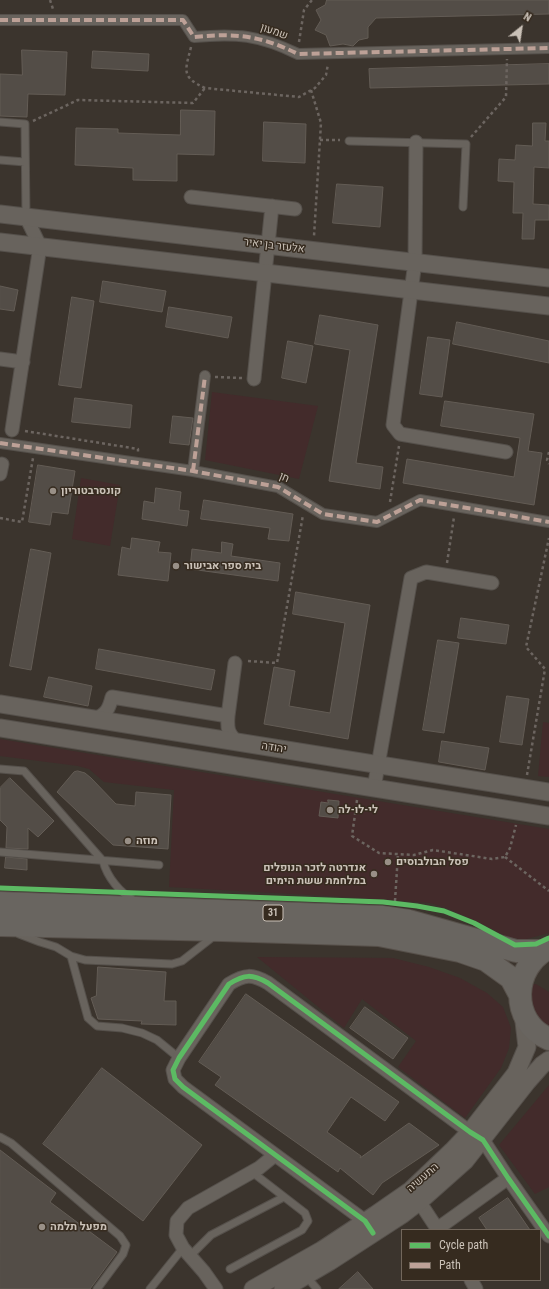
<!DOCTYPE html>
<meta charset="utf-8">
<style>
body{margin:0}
#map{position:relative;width:549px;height:1289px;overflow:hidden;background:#3b342d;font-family:"Roboto Condensed",sans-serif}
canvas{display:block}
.legend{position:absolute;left:401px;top:1229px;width:140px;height:52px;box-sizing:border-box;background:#362b1f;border:1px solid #72675c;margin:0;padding:5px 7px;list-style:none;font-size:12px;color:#cbc2b8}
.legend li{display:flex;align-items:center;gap:8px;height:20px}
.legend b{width:20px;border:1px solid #72675c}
.north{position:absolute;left:501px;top:8px;width:40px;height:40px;-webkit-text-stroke:3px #362b1f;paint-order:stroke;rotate:30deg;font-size:11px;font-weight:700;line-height:16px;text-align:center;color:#cbc2b8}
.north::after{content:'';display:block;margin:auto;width:14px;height:18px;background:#cbc2b8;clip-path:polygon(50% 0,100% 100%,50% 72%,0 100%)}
</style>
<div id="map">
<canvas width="549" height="1289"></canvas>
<ul class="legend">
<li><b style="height:5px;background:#5cba63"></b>Cycle path</li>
<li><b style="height:5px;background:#bda197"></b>Path</li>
</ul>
<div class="north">N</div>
</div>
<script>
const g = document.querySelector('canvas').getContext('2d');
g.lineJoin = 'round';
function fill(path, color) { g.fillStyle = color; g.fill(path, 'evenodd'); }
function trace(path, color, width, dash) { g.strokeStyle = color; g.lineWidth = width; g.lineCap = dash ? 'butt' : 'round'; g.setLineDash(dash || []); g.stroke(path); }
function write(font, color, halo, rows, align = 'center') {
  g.font = font + ' "Roboto Condensed",Heebo,sans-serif'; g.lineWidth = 3; g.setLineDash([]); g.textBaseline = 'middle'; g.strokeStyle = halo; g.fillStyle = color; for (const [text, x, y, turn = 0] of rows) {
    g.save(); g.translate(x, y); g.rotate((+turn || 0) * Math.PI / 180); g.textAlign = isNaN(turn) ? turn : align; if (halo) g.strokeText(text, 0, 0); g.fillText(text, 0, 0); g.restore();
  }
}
fill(new Path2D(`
 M212,392L318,406L299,479L205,460Z
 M81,478L120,485L110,546L72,539Z
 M543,722L549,723V777L538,776Z
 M0,739L549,829V933L523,940L508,937L476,921L449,909L430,903L380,899L169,887L174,790L104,782L89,769L78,766L0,756Z
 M257,957L393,958L429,967L460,978L487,993L503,1007L511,1028L509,1048L501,1068L465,1118L398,1067L416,1041L362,999L344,1028Z
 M536,984L549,992V1029L532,1011L528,985Z
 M549,1085V1187L535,1194L499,1145Z`), '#432b2b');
const building = new Path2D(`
 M327,0H549V14L376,18L368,27V38L359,40L353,46L343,44L330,46L326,35L315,30L321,20L316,10L325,5Z
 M22,50L67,52L65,95L28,94L27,117L0,116V74L22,75Z
 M93,51L149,54L148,71L92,68Z
 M549,64V84L370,88L369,69Z
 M181,110L215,111L214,155L177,154V181L133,180V168L75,165L76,128L118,129V133L180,135Z
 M264,122L306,124L305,163L263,161Z
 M533,123H546L545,141H549V168L534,167L533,204L549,205V220H535L534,239H522L523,213H513L514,182L498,181L499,159L515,160L516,145L532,146Z
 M337,184L383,187L380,227L333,223Z
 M103,281L166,291L162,312L100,302Z
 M0,286L18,290L14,311L0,309Z
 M72,297L94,301L81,388L59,385Z
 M169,307L232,317L228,338L166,327Z
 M320,315L378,325L356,463L383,467L380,489L329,481L350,350L315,344Z
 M457,322L549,341V363L453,344Z
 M428,337L450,340L442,397L420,394Z
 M288,341L313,346L306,383L282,378Z
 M75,398L132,405L130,428L72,422Z
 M445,401L534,414L528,451L542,453L534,505L403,483L407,459L514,477L520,438L441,426Z
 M173,416L193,418L189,445L170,443Z
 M38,465L75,471L68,514L52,512L50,525L29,522Z
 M156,488L181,492L179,510L189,511L187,526L142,519L144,501L154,503Z
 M204,500L293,514L289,541L268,539L270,528L201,519Z
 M132,538L160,542L158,552L171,553L168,581L118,575L122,547L130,549Z
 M222,542L233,544L231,556L280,563L278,581L190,569L192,549L221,553Z
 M31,549L51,553L31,670L10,666Z
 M296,592L370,605L348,739L264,724L274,667L295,671L289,706L330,713L345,623L293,614Z
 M461,618L509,625L506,644L458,638Z
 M438,640L459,643L444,733L423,730Z
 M99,649L215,670L211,690L96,669Z
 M49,677L92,686L88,706L44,697Z
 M507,696L529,699L522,745L500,742Z
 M442,741L489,748L485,770L439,762Z
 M78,771L85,773L91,778L116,804L135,806L136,792L171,795L168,849L113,845L57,792L74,772Z
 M10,778L54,821L38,837L28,828V849L6,848L7,827L0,820V788Z
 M328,800L339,801L338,818L319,816L321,802L328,803Z
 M6,857L27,859V870L5,868Z
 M98,967L166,972L164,1001H176V1025L141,1024L142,1021L98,1019L91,998L96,996Z
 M246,994L399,1102L385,1121L351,1097L327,1132L361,1156L360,1158L409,1123L439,1145L382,1183L373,1195L340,1168L338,1172L215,1085L221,1077L199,1062Z
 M365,1007L408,1038L393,1059L350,1028Z
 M102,1068L202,1145L143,1221L43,1144Z
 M0,1150L56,1193L50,1202L117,1252L90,1289H0Z
 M508,1198L530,1230H487L479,1218Z
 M358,1272L373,1289H339Z`);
fill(building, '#534d47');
trace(building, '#635c55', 1);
const service = new Path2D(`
 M0,122L25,124L26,217
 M349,141L466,144L463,207
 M0,160L25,162
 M0,769L24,771L103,861C107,877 120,893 135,901
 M0,852L159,865
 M19,934L40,942L56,947L71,956L85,960L172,964L182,961L214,936
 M71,956L88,1018L97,1026L122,1028L142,1033L157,1040L179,1058
 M0,1137L11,1143L120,1236L126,1245L123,1254L97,1289
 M190,1256L211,1235L284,1197
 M230,1269L302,1230L308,1221L305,1213L252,1172
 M306,1276L317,1289
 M150,1289L183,1248`);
const pedestrian = new Path2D(`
 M0,20H183L194,37C236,33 259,35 298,54L549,48
 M0,443L193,471L278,487L323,514L377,522L420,500L549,522
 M193,471L205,376`);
const minor = new Path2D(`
 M416,142L415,262L393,425L400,434L506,452
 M191,197L295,209
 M0,359L23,362
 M254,379L272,206
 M12,430L40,246L26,217
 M0,474L2,464
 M228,716L235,663
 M94,719C106,715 109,709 112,697L228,716C227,729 228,733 237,742
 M374,788L411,578L426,572L492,583
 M415,1195L438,1230
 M370,1228L365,1221L183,1087L175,1079L173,1070L179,1058L229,984C245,974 252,974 268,983L470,1132L483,1140L508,1178L549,1236
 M437,1229L508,1178
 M471,1280L476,1289
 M216,1289L204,1272L183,1248L176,1235L177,1221L188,1208L259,1168L275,1155`);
const tertiary = new Path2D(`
 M0,214L549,278
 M0,242L549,306
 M0,704L549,792
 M0,728L549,816
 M253,1289L322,1250L375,1215L411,1190L452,1151L470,1132L516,1073L527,1047L523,1013
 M283,1289L329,1262L403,1214L420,1201L465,1161L527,1082L542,1065L549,1060`);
const trunk = new Path2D(`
 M0,903L382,917L409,921L516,951H541
 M0,925L222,930L379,935L460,951L486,960L511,978L519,993
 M549,948C512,966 509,1022 549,1039`);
trace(service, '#55504b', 9);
trace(pedestrian, '#55504b', 12);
trace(minor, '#55504b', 15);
trace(tertiary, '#55504b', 19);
trace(trunk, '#57504a', 24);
trace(new Path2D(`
 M50,0L53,9
 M299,42L304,10L312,0
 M191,47C185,71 181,77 205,88L299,97L315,88L326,75L328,64
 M311,90L321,123L314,236
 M33,121L78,100L193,103L205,88
 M471,137L506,97L507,59
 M320,140H340
 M215,377L242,378
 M25,431L138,449V453
 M549,452L547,460L549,464
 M390,502L399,446
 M0,518L22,522L33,458
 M447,563L454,517
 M248,661L277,663L303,515
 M527,775L545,669L526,647L549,538
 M357,800L352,836L379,853L414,855L433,850L492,859L505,857L510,848L516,825
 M505,857L549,891
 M395,901L398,854`), '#6c6560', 2.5, [3, 3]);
trace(service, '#68635d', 7);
trace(pedestrian, '#68635d', 10);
trace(minor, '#68635d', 13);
trace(tertiary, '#68635d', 17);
trace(trunk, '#696560', 22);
trace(new Path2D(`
 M0,20H183L194,37C236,33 259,35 298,54L549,48
 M0,443L193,471L278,487L323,514L377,522L420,500L549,522
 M193,471L205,376`), '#bda197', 4, [8, 4]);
trace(new Path2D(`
 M0,888L383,902L417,906L444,911L474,923L515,945L536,944L549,938
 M373,1233L365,1221L183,1087L175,1079L173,1070L179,1058L229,984C245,974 252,974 268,983L470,1132L483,1140L508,1178L549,1236`), '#5cba63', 5);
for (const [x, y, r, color] of [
 [53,491,4,"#999087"],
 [176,566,4,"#999087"],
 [330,810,4,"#999087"],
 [128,841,4,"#999087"],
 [388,862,4,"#999087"],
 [374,874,4,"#999087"],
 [42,1227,4,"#999087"]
]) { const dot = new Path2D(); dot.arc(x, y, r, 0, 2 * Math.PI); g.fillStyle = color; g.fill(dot); trace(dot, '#362b1f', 1.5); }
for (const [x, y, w] of [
 [273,913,20]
]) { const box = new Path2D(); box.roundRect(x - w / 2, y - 8, w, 16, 3); g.fillStyle = '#362b1f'; g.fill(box); trace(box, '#cbc2b8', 1); }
write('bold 10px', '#cbc2b8', null, [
 ["31",273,913]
]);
write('11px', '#cbc2b8', '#362b1f', [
 ["שמעון",274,32,19],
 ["אלעזר בן יאיר",274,246,7],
 ["חן",284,478,23],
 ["יהודה",274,748,9],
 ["התעשיה",423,1178,-41]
]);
write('bold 11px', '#cbc2b8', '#362b1f', [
 ["קונסרבטוריון",61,491],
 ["בית ספר אבישור",184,566],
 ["לי-לו-לה",338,810],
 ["מוזה",136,841],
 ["פסל הבולבוסים",396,862],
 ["אנדרטה לזכר הנופלים",366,868,"right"],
 ["במלחמת ששת הימים",366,881,"right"],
 ["מפעל תלמה",50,1227]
], 'left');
</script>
